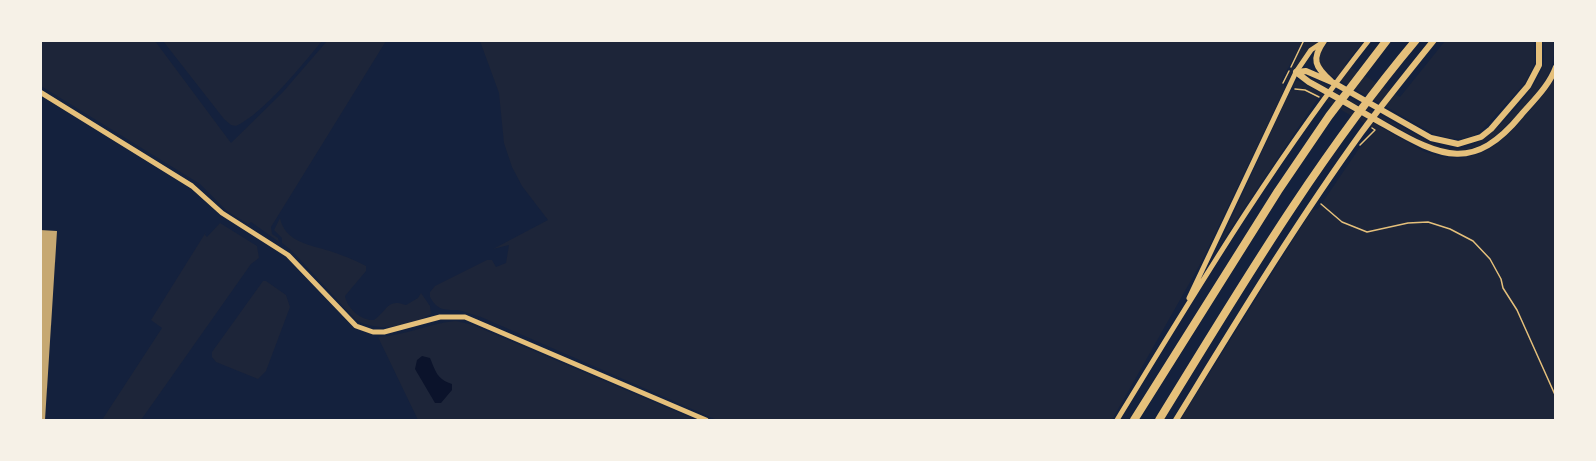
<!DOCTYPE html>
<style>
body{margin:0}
#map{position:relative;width:1596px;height:461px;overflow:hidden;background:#14213d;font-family:"Archivo Narrow",sans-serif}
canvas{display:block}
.frame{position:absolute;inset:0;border:42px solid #f6f1e7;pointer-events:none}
</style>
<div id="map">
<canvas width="1596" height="461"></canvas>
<div class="frame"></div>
</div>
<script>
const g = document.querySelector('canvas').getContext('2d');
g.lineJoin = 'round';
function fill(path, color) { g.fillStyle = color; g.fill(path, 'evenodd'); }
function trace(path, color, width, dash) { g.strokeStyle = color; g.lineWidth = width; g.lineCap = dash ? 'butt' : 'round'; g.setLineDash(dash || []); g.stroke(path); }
fill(new Path2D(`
 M40,41H155L231,143L283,92L327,41H386L271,227L272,234L278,238L279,242L251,222L248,224L227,211L200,184L41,86Z
 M163,41H322C302,65 264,113 236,126L231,125L224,119Z
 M480,41H1303L1282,79L1285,88L1202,261L1112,420H717L481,317C473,315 465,311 457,310C444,310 437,310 430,297V292L435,286L487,260H492L496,267L506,263L509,245L493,249L548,220L522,186L512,167L504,143L499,93Z
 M1305,41H1319L1297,65L1286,84L1284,80Z
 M1330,41H1364L1345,64L1400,97L1445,41H1534L1535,63L1525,83L1482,130L1473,136L1460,139L1448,138L1434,134L1325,72L1318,60L1320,52Z
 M1543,41H1553C1554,50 1554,59 1551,68C1545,88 1501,137 1481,145C1463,153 1446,151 1427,144L1311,79L1317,80L1429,142C1442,148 1455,151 1470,146C1491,140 1535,90 1542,68C1545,59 1544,50 1543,41Z
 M1555,77V420H1180L1303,224L1312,210L1318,209L1358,150L1376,130L1305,89L1292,87L1296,81H1299L1423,151C1468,168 1495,152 1524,117C1536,104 1547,92 1555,77Z
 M1293,90H1302L1318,98L1217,249L1290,91Z
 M280,218C285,242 310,245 330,251C342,255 355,260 366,266V271L345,296C347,308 361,321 374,320C388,310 387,298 406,305L418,298L421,293L430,306L431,314C411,326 378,333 356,320L292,251L282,243V238L274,230Z
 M220,223L257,246L259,258L251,264L141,420H102L162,328L151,320L206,232L205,235L207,237Z
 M263,281H266L286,295L290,307L266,371L258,379L216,362L212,357V352Z
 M456,321L473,325L696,420H418L378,337C405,336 429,323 456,321Z`), '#1d2539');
fill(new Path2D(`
 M422,356L430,358C436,372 437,379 452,384V390L441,403H435L415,369L417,360Z`), '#0b132b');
fill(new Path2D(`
 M40,230L57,231L45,420H40Z`), '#c6a872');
trace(new Path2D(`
 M1291,67L1304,40
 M1283,83L1289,71
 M1295,89L1305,90L1319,97
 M1360,145L1375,130L1372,128
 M1321,204L1342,222L1367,232L1408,223L1428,222L1450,229L1473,241L1490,259L1501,279L1503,288L1517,310L1556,397`), '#e5c07b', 1.5);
trace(new Path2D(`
 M40,92L192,186L222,213L288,255L356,326L373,332H384L440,317H465L706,420
 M1189,298L1296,72L1311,50L1323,42
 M1117,420C1196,291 1274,160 1369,40`), '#e5c07b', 5);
trace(new Path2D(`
 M1324,41C1311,59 1315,67 1331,81
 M1296,72L1306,71L1334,83L1431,138L1458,144L1481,137L1491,129L1528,86L1539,65V40
 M1296,72L1309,82C1335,96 1360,111 1385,125C1442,158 1474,172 1521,115C1534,100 1549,86 1556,67
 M1176,420C1235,324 1294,226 1361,133C1384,102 1409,71 1434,40`), '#e5c07b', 6);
trace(new Path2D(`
 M1134,420L1278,191L1329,116L1387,40
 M1159,420C1239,290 1317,158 1416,40`), '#e5c07b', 8);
</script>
